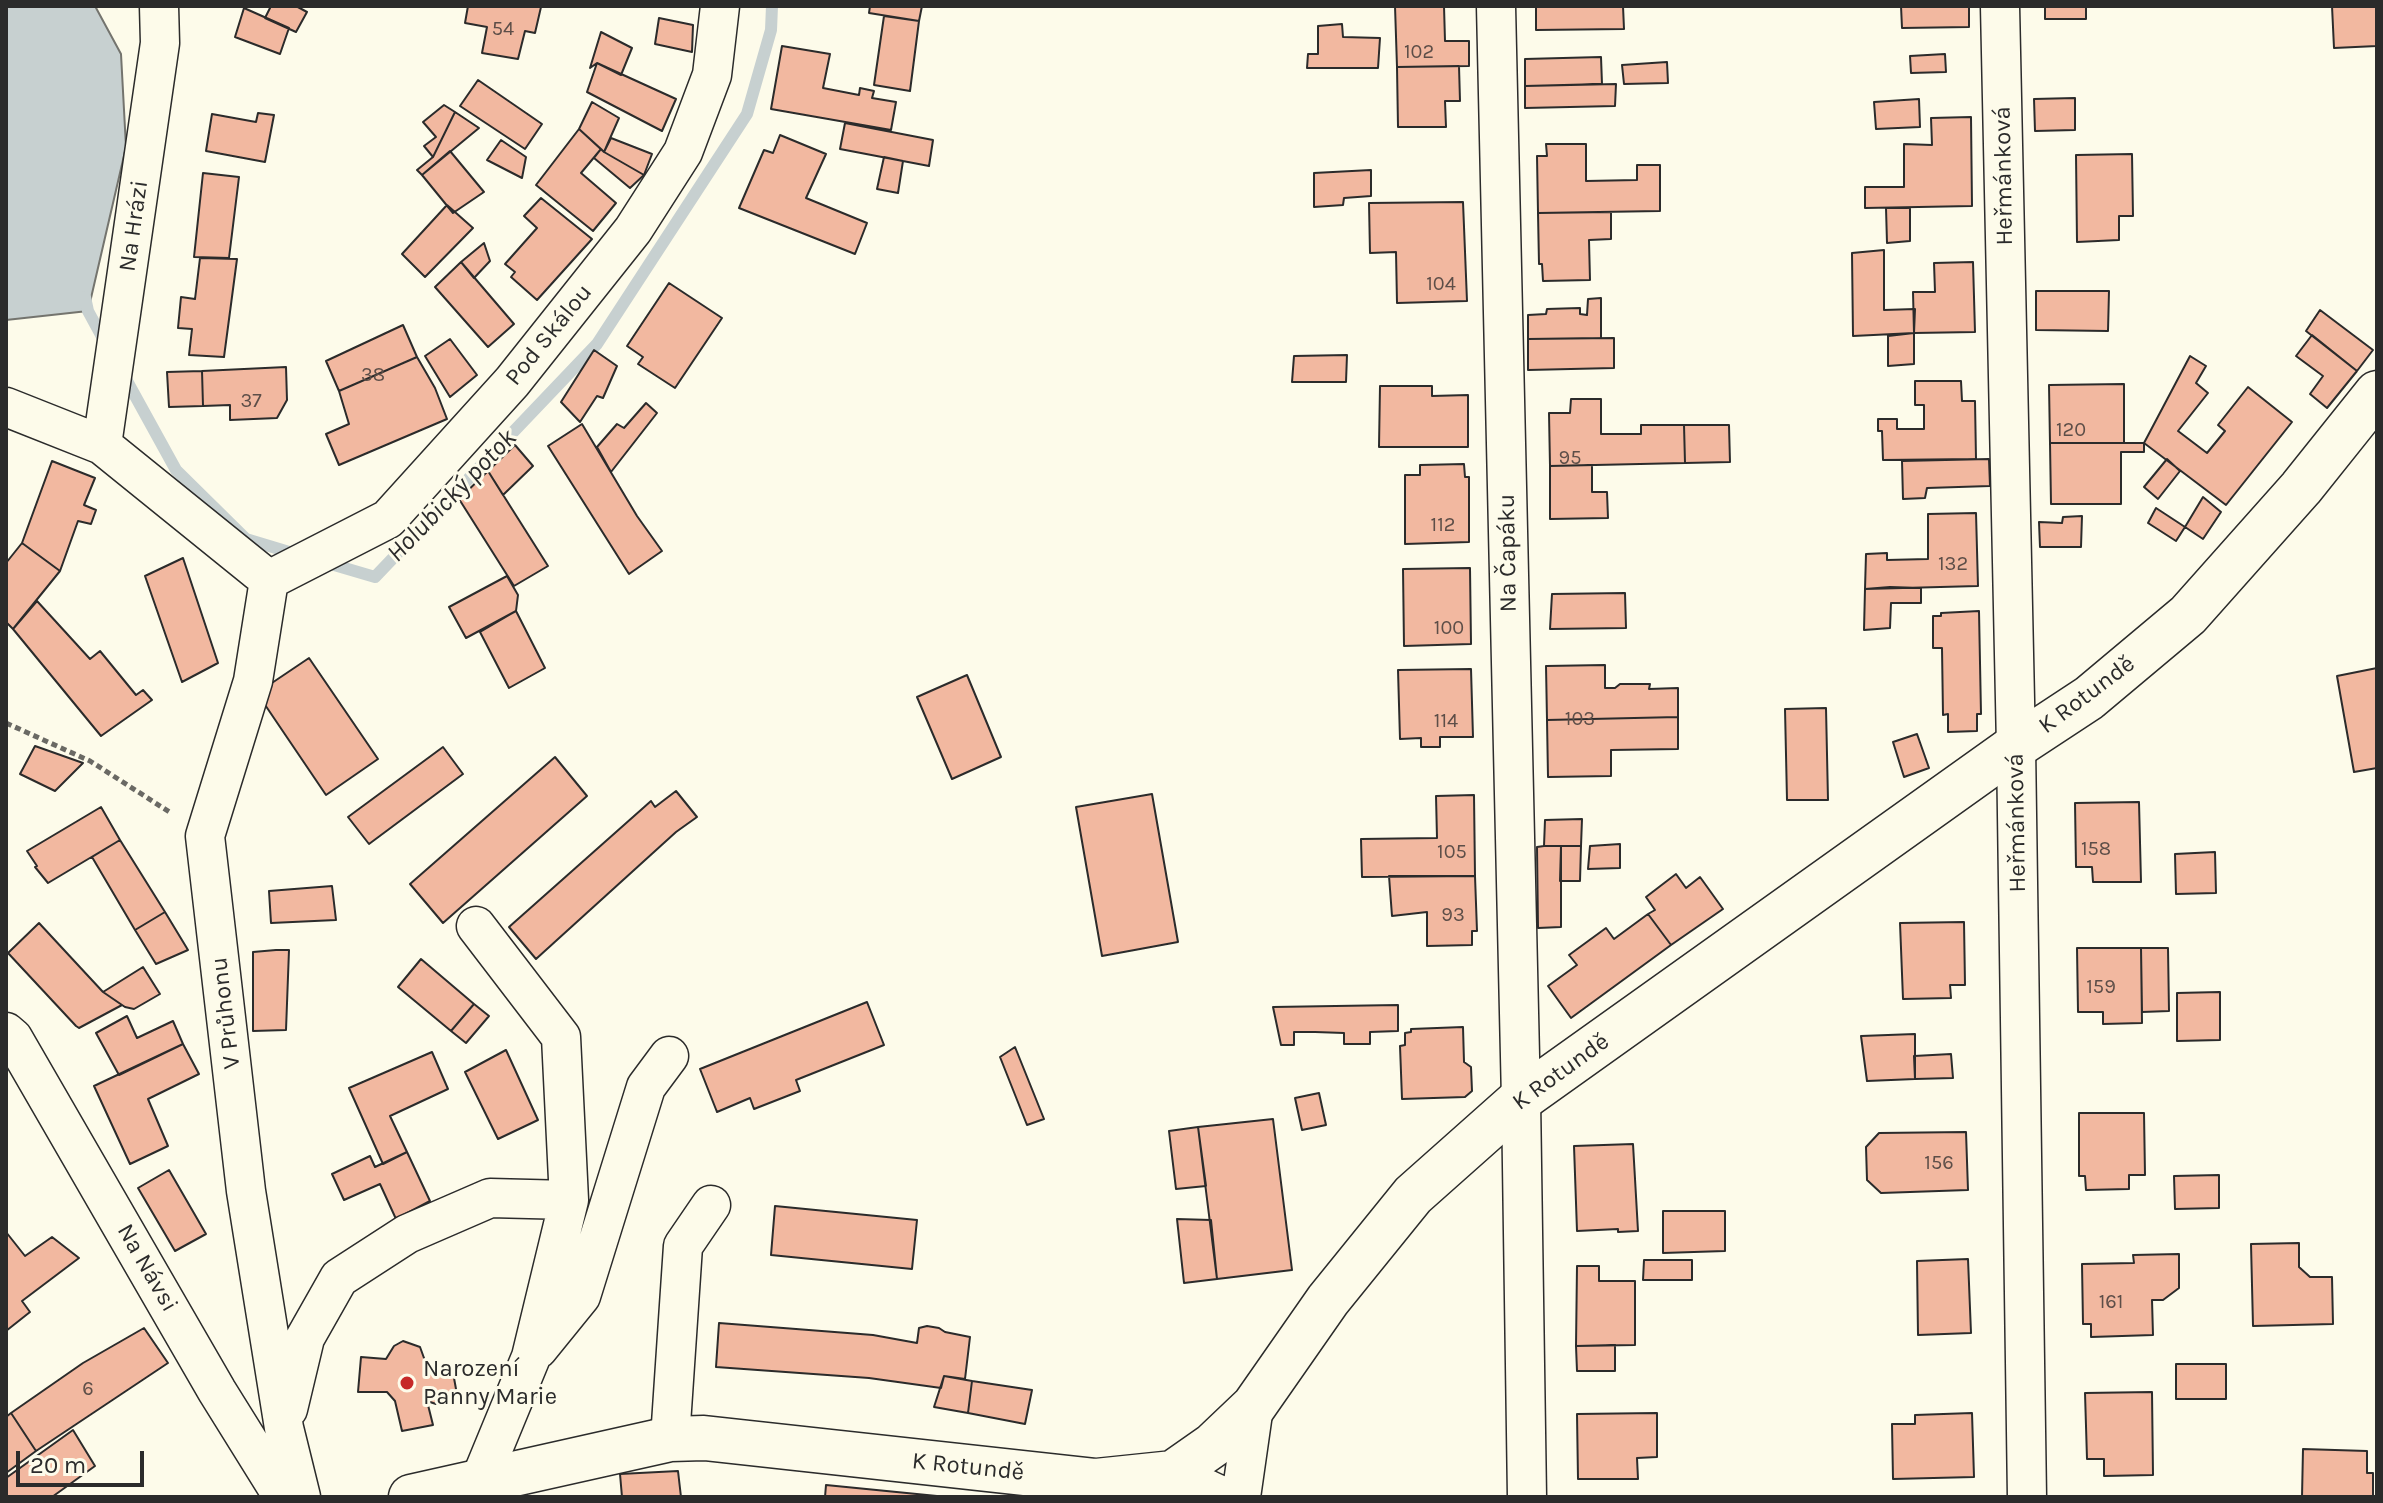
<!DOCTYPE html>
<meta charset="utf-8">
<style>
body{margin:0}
#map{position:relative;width:2383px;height:1503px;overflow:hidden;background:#fdfbea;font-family:Karla,sans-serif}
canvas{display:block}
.frame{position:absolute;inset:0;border:8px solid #2b2b2b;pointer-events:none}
.scale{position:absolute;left:16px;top:1451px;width:128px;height:36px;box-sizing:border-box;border:4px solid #2b2b2b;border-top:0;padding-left:10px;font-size:24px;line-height:28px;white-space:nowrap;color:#2b2b2b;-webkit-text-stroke:6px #fdfbea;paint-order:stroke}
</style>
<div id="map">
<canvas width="2383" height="1503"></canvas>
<div class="frame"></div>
<div class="scale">20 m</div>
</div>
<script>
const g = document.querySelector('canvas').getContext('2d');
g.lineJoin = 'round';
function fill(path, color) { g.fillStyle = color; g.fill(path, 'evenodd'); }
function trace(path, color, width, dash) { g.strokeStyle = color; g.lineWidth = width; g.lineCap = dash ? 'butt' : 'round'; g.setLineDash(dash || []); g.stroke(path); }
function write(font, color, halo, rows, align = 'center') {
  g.font = font + ' Karla,sans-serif'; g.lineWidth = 6; g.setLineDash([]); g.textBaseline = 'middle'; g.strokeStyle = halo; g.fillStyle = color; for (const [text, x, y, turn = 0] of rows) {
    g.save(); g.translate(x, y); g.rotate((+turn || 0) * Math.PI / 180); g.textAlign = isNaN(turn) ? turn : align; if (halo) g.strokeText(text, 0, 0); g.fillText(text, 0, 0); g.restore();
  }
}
const water = new Path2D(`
 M6,6H95L121,54L126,147L88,311L6,320Z`);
fill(water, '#c7d0d0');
trace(water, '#74746e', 2);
trace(new Path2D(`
 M85,297L88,311L107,346
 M122,372L176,470L246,539L299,555
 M324,562L375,577L597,344L747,114L771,30L772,6`), '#c7d0d0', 12);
const building = new Path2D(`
 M271,6H296L307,12L296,32L265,18Z
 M468,6H536L541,7L535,33L525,31L518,59L482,53L487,27L465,23Z
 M870,6H922L919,21L869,13Z
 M1395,6H1444L1445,41H1469V66L1397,67Z
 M1536,6H1623L1624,29L1536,30Z
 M1901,6H1969V27L1902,28Z
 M2045,6H2108L2086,7V19H2045Z
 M2332,6H2377V46L2334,48Z
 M244,8L289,28L280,54L235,37Z
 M884,16L919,21L910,91L874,85Z
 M659,18L693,25L692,52L655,44Z
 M1342,24L1343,37L1380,38L1378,68H1307L1308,54H1318V26Z
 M601,32L632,48L621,75L597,63L590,68Z
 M782,46L830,54L823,88L859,95L860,88L874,91L872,98L896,102L891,130L771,109Z
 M1945,54L1946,72L1911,73L1910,56Z
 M1601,57L1602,84L1525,86V59Z
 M1667,62L1668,83L1624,84L1622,65Z
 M597,63L676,99L662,131L587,92Z
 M1459,66L1460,101H1445L1446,127H1398L1397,67Z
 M478,80L542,124L525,149L460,106Z
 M1616,84L1615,106L1525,108V86Z
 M2075,98V130L2035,131L2034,99Z
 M1919,99L1920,127L1876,129L1874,102Z
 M592,102L619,118L604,152L579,129Z
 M444,105L455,112L433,157L424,146L436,137L423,122Z
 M455,112L479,128L422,175L417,170L433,157Z
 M258,113L274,115L265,162L206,151L212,114L256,122Z
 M1971,117L1972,206L1865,208V187H1904V144L1932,145L1931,118Z
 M845,123L933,140L929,166L840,149Z
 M579,129L601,149L581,173L616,203L593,231L536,185Z
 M780,135L826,154L806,198L867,223L855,254L739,208L764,150L773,153Z
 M611,138L652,154L644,175L604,152Z
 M501,140L526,157L522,178L487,160Z
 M1546,144H1586V181L1637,180V165H1660V211L1538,213L1537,156H1547Z
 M601,149L604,152L644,175L630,188L594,158Z
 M450,151L484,192L453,213L422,175Z
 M2132,154L2133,216H2119V240L2077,242L2076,155Z
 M884,157L903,161L898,193L877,189Z
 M1371,170V196L1344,198L1343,205L1314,207V173Z
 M203,173L239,177L229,258L194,257Z
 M541,198L592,239L537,300L511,277L515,272L505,264L537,228L524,216Z
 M1463,202L1467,301L1397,303L1396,252L1370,253L1369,203Z
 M447,205L473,228L425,277L402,254Z
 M1886,208H1910V241L1887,243Z
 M1611,212V239L1589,240L1590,280L1543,281L1542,264H1539L1538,213Z
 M484,243L490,261L474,278L461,262Z
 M1884,250V310L1915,309L1914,333L1853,336L1852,253Z
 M200,258L237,259L224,357L189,355L192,329L178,328L181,297L195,299Z
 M461,262L514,324L488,347L435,287Z
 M1973,262L1975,332L1914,333L1913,292H1935L1934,263Z
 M669,283L722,318L675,388L638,364L643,357L627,346Z
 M2036,291H2109L2108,331L2036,330Z
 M1601,298V338L1528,339V315L1546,314L1547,309L1580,308V314L1587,315L1588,299Z
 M2320,310L2373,350L2357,371L2306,331Z
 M403,325L417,357L339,391L326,361Z
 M1914,333V364L1888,366V336Z
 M2312,335L2357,371L2327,408L2310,394L2323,376L2296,356Z
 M1614,338V368L1528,370V339Z
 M450,339L477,375L450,397L425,356Z
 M594,350L617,366L603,398L597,396L580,422L561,402Z
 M1347,355L1346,382H1292L1294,356Z
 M2190,356L2206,366L2196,383L2208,393L2178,431L2207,453L2225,431L2218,425L2248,387L2292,422L2226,505L2144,443Z
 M417,357L435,388L447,419L339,465L326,434L349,424L339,391Z
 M286,367L287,400L277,418L230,420V405L203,406L202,371Z
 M202,371L203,406L169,407L167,372Z
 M1915,381H1961L1962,401H1975L1976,459L1883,460L1882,431H1878V419H1897V429H1924V405H1915Z
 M2124,384V443H2050L2049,385Z
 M1380,386H1432V396L1468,395V447H1379Z
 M1571,399H1601V434H1641V425H1684L1685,463L1550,466L1549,413H1570Z
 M646,403L657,413L611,472L597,447L617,424L624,428Z
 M582,424L637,516L662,551L629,574L548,446Z
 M1684,425H1729L1730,462L1685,463Z
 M2050,443H2144V452H2121V504H2051Z
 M515,445L533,466L503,495L488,471Z
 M1989,459L1990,486L1927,488L1925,498L1903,499L1902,461Z
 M2167,459L2180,471L2158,499L2144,487Z
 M52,461L95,478L84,505L96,510L91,524L78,521L60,571L22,543Z
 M1464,464L1465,477H1469V542L1405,544V475H1420V465Z
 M1592,465V492H1607L1608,518L1550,519V466Z
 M488,471L548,566L514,586L459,499Z
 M2203,497L2221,512L2203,539L2185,527Z
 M2156,508L2185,527L2176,541L2148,523Z
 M1976,513L1978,586L1865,589L1866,554L1887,553V560L1928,559V514Z
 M2082,516L2081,547H2040L2039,522L2062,523L2063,517Z
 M22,543L60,571L13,629L6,622V563Z
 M183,558L218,663L182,682L145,576Z
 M1470,568L1471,644L1404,646L1403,569Z
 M507,576L518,595L516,611L466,638L449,607Z
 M1890,587L1921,588V603H1891L1890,628L1864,630L1865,589Z
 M1625,593L1626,628L1550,629L1552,594Z
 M37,601L90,659L100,651L136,695L143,690L152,700L101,736L13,629Z
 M516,611L545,668L509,688L480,632Z
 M1979,611L1981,714H1977V731L1948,732V714L1943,715L1942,648H1933V616H1941V613Z
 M309,658L378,759L326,795L257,693Z
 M1605,665V688H1615L1620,684H1650L1649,689L1678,688V717L1547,720L1546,666Z
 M2377,668V768L2354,772L2337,676Z
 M1471,669L1473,737H1440V747H1421V738L1400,739L1398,670Z
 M967,675L1001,757L952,779L917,697Z
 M1826,708L1828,800H1787L1785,709Z
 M1678,717V749L1611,750V776L1548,777L1547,720Z
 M1917,734L1929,768L1904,777L1893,742Z
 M35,746L83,763L55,791L20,774Z
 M443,747L463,774L369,844L348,817Z
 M555,757L587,796L443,923L410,884Z
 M676,791L697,817L676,832L536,959L509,927L651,801L655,807Z
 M1152,794L1178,942L1102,956L1076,807Z
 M1474,795L1475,876L1362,877L1361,839L1437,838L1436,796Z
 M2139,802L2141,882H2093L2092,867H2076L2075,803Z
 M101,807L120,840L48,883L35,867L37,866L27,851Z
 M1582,819L1581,846H1544L1545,820Z
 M120,840L165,912L135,930L92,857Z
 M1620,844V868L1588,869L1590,846Z
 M1544,846H1561V927L1538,928L1537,847Z
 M1561,846H1581L1580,881H1560Z
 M2215,852L2216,893L2176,894L2175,854Z
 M1676,874L1686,888L1700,877L1723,909L1671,945L1648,914L1655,910L1646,897Z
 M1389,876H1475L1477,931H1472V945L1427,946V912L1392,916Z
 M332,886L336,920L271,923L269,891Z
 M165,912L188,950L156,964L135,930Z
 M1648,914L1671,945L1571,1018L1548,986L1577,965L1569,955L1606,928L1614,939Z
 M1964,922L1965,985H1950L1951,998L1903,999L1900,923Z
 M39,923L103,992L122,1005L79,1028L76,1026L8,953Z
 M2077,948H2141L2142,1023L2103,1024V1012H2078Z
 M2141,948H2168L2169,1011L2142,1012Z
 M276,950H289L286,1030L253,1031V952Z
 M421,959L474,1004L451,1031L398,987Z
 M143,967L160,994L134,1009L125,1007L103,992Z
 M2220,992V1040L2177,1041V993Z
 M867,1002L884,1045L796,1080L800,1091L754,1109L750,1098L717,1112L700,1069Z
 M474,1004L489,1016L466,1043L451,1031Z
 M1398,1005V1031L1370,1032V1044H1344V1033L1315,1032H1294V1045H1281L1273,1007Z
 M127,1016L137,1038L173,1021L183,1044L119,1075L96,1033Z
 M1463,1027L1464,1062L1471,1067L1472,1091L1465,1097L1402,1099L1400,1046L1405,1045V1033L1411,1032V1029Z
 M1915,1034V1079L1867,1081L1861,1036Z
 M183,1044L199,1074L148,1099L168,1146L130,1164L94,1086Z
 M1015,1047L1044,1119L1027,1125L1000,1057Z
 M506,1050L538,1120L498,1139L465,1072Z
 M432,1052L448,1089L390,1116L407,1152L383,1164L349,1088Z
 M1951,1054L1953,1078L1915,1079L1914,1056Z
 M1319,1093L1326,1125L1302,1130L1295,1098Z
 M2079,1113H2144L2145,1175H2129V1189L2086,1190L2085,1176H2079Z
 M1273,1119L1292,1270L1217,1279L1198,1127Z
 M1198,1127L1206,1186L1176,1189L1169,1131Z
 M1966,1132L1968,1190L1881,1193L1867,1180L1866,1147L1879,1133Z
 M1633,1144L1638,1231L1618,1232V1229L1577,1231L1574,1146Z
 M407,1152L430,1201L396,1219L380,1184L344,1200L332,1174L370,1156L375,1167Z
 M169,1170L206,1234L175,1251L138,1188Z
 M2219,1175V1208L2175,1209L2174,1176Z
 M775,1206L917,1220L912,1269L771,1255Z
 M1663,1211H1725V1251L1663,1253Z
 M1177,1219L1211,1220L1217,1279L1184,1283Z
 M6,1232L25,1256L52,1237L79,1258L22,1301L30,1312L6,1331Z
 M2299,1243V1267L2310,1277H2332L2333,1324L2253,1326L2251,1244Z
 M2179,1254V1288L2163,1300H2152L2153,1335L2091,1337V1324H2083L2082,1264L2134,1263L2133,1255Z
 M1968,1259L1971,1333L1918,1335L1917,1261Z
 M1644,1260H1692V1280H1643Z
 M1577,1266H1599V1281H1635V1345L1576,1346Z
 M719,1323L873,1335L917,1343L919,1328L927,1326L939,1328L945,1332L970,1337L965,1379L944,1376L941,1388L869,1378L716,1367Z
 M144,1328L168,1363L36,1451L11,1413L83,1363Z
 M403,1341L420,1347L428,1369L441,1367L449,1371L454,1378L456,1389L452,1397L444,1403L436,1404L427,1401L433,1425L402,1431L395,1401L387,1392H358L361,1357L386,1359L394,1346Z
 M1615,1345V1371H1577L1576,1346Z
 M2176,1364H2226V1399H2176Z
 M944,1376L972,1381L968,1413L934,1407Z
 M972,1381L1032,1390L1025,1424L968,1413Z
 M2152,1392L2153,1475L2104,1476V1459H2087L2085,1393Z
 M11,1413L36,1451L6,1473V1417Z
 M1657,1413V1457L1637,1458L1638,1479H1578L1577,1414Z
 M1972,1413L1974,1477L1893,1479L1892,1424H1915V1415Z
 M73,1430L95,1466L52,1497H6V1478Z
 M2303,1449L2367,1451V1473H2373V1497H2302Z
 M678,1471L681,1497H622L620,1474Z
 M826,1485L947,1497H825Z`);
fill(building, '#f2b8a0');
trace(building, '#2b2b2b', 2);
const minor = new Path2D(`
 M1496,6L1521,1099L1527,1497
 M2000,6L2016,746L2027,1497
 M6,407L102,445L269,580
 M102,445L160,43L159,6
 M269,580L253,681L205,836L246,1191L284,1428L301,1497
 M269,580L388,519L512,382L633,230L683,152L712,75L720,6
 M476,926L561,1037L569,1200L531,1357L479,1483
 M6,1032L13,1038L217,1391L283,1497
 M538,1349L581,1296L646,1087L669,1056
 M288,1409L305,1338L339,1278L407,1234L490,1198L569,1200
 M670,1439L683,1246L711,1205
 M1173,1473L1224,1497
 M1241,1497L1254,1406`);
const tertiary = new Path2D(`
 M411,1497L670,1439L704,1438L1096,1481L1173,1473L1213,1445L1254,1406L1328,1300L1413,1195L1521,1099L2016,746L2089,698L2188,615L2301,488L2377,393`);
trace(minor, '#2b2b2b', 41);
trace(tertiary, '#2b2b2b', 47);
trace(new Path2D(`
 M6,723L90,761L171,813`), '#6a6964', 5, [6, 4]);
trace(minor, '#fdfbea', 38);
trace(tertiary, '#fdfbea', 44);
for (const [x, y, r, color] of [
 [407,1383,8,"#c62828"]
]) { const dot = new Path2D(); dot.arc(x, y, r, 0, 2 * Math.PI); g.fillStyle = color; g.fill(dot); trace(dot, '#fdfbea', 3); }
write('20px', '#5d4e48', null, [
 ["54",503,29],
 ["102",1419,52],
 ["104",1441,284],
 ["38",373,375],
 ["37",251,401],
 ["120",2071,430],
 ["95",1570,458],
 ["112",1443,525],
 ["132",1953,564],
 ["100",1449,628],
 ["103",1580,719],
 ["114",1446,721],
 ["158",2096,849],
 ["105",1452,852],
 ["93",1453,915],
 ["159",2101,987],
 ["156",1939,1163],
 ["161",2111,1302],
 ["6",88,1389]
]);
write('24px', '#2b2b2b', '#fdfbea', [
 ["Heřmánková",2004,176,-91],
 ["Na Hrázi",134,226,-82],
 ["Pod Skálou",549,335,-51],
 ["Na Čapáku",1508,553,-91],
 ["K Rotundě",2087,695,-37],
 ["Heřmánková",2017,823,-91],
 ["V Průhonu",226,1013,-97],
 ["K Rotundě",1561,1072,-36],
 ["Na Návsi",147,1268,60],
 ["K Rotundě",968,1467,6]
]);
write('24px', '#2b2b2b', '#fdfbea', [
 ["Narození",423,1369],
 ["Panny Marie",423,1397]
], 'left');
write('italic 26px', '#2b2b2b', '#fdfbea', [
 ["Holubický potok",452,496,-46]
]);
</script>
